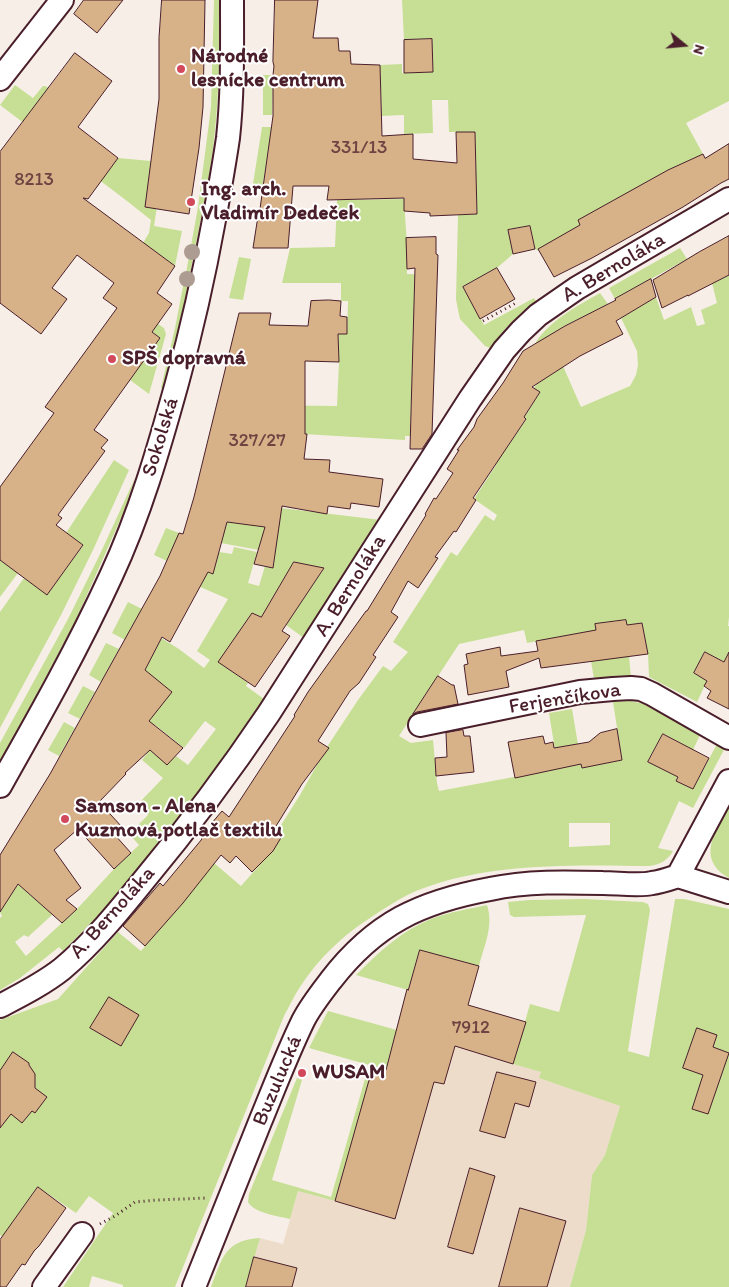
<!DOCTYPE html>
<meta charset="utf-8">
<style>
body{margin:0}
#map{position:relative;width:729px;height:1287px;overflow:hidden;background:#f7efe7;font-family:Itim,sans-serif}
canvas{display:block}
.north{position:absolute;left:659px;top:20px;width:50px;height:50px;-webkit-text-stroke:4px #fff;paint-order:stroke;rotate:107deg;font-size:14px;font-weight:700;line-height:20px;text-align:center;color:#4a1f2b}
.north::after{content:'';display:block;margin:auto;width:18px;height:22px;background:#4a1f2b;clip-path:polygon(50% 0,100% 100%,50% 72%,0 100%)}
</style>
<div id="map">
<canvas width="729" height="1287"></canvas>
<div class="north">N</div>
</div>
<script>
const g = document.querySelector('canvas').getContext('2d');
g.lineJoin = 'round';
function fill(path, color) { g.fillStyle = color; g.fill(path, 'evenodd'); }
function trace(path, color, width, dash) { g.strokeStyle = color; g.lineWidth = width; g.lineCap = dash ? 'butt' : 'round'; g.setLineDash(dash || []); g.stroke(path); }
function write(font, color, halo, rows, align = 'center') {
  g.font = font + ' Itim,sans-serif'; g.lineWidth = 4; g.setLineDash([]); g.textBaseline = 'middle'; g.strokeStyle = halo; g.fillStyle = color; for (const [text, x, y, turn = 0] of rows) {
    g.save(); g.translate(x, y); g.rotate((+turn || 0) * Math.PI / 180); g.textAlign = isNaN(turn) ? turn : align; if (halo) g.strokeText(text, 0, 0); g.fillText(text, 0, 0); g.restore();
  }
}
fill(new Path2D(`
 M420,950L479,966L468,1005L525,1022L514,1064L541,1072L540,1078L620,1106L605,1155L592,1175L586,1230L570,1287H246L260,1238L283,1244L298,1191L335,1201L373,1066L386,1069L397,1030L396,1029L407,989H408Z`), '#eddcca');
fill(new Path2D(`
 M214,0H220C220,50 219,100 213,149C207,191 198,233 190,274L186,273L198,207L211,107Z
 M402,0H729V101L686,123L703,154L669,170L579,220L580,225L539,251L535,249L530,226L508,230L513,254L497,268L463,287L484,325L534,298L536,301L506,328L490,348L485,346L460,319L458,310L456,299L458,215L477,214L475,132H449L448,100H432L433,133L404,134V115L382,116L380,65L402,64V73L433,72L432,39L404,40Z
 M263,75H273L272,115H263Z
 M15,85L33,98L43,86H45L49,88L103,178L118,158L151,161L146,203L157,206L154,226L182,231L175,266L143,243L149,233L151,220L127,201L0,105Z
 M262,127H272L262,191L252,190Z
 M404,199L407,246V274L437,275V285H415L410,436H405V440L252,431L251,405L337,406L339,362L338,334H347L348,301H341V283H282L290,248L335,247L337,200Z
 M680,248L687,259L615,299L609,288Z
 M239,257L251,259L243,300L229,298Z
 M729,275V617L728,626H729V664L705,652L694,673L707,681L697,702L649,677L648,654L642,623L627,625L626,620L595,625L629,656L631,678L594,679L586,632L527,643L524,630L459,644L399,736L411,743L433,740L437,783L439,791L551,770L556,756L549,713L572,709L582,768L622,760L613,702L631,701L644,704L700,735L693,750L663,734L648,761L678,777L676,781L693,789L717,744L725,748L693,808L679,801L658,848L673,851C667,861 661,864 650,866C576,865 486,862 416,891C400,898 385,908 370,918C343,935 318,959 300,987C294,996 289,1007 284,1016L175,1287H123V1285L92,1276L89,1287H63L113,1213L89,1196L76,1213L38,1187L10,1227L38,1247L31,1256L0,1235V1020L58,999L118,932L141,951L214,863L241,886L271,852L276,833L300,795L327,747L358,700L383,666L391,671L408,652L393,642L451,552L457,556L485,515L494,521L497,515L474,499L496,465L490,460L508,446L526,420L524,418L540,392L534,388L537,383L563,366L581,407L630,386L636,375L638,365L637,351L621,318L656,297L664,320L691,307L697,326L705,324L701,310L717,303L712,283ZM569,823H610V845L569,847Z
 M185,276H190L179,329L164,389L161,388L175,328Z
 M600,293L608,304L565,326L535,344C546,323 580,304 600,293Z
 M158,324L164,328L166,334L149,394L130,380L160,338L152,332Z
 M114,460L129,470L93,550L61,615L0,728V612L24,578L47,594L83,546L66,533Z
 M135,478L125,509L75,622L0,763V743L68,619L100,554Z
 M281,508L381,520L304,638L286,625L324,568L294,562L261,617L252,613L219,662L248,683L246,686L264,699L239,738L179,820L107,907L63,951L59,947L20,978L0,990V918L2,916L0,912L18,884L53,914L28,937L24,935L15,942L26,956L77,909L114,869L139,845L129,834L148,815L137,805L163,778L142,760L150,750L167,764L176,756L188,765L216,729L205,721L184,748L155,725L146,735L145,670L161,638L179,649L204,668L210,660L197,651L228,599L163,571L167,561L154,555L166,528L179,533L167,561L213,574L219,552L232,554L234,547L257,552L248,583L259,586L265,566L270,567L275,553L221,543L223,520L278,529Z
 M0,560L18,573L0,597Z
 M128,602L142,609L125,640L112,633Z
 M106,643L119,649L101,682L89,675Z
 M83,686L95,692L80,719L68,713Z
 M64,722L75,728L59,756L48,750Z
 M729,805V878C695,859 716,830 729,805Z
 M584,899L643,902L648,904L650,910L628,1051L649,1057L675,899H684L729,909V1287H570L586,1230L592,1175L605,1155L620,1106L539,1078L541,1072L513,1064L530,1004L559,1012L586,915L514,917L510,915L508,902L529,900Z
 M487,905C494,926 484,946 479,966L420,950L408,990L356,975C379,952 401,931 431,919C449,912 469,909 487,905Z
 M328,1011L397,1030L386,1070L374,1066L335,1201L298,1191L290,1219C278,1216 254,1213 248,1202L249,1194L297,1078L302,1080L272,1180L331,1197L369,1065L309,1048Z
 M260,1238L246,1287H211C222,1258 225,1240 260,1238Z`), '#c6df95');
const building = new Path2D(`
 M84,0H123L97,33L74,14Z
 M162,0H205L203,107L199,148L189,214L145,207L159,99V38Z
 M275,0H318L313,38H338L339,51H350L351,64L380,65L382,136L413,134V159L457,163L456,132H475L477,214L430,216V213L404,211V198L327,200L329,186H293L288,248H253L258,216H259L273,116V75L274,66L273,62Z
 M432,39L433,72L404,73V40Z
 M75,53L112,81L78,127L118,158L88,199L83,198L175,266L157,293L172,304L152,332L160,338L94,430L108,440L101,448L105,451L58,515L62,518L56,525L83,545L47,595L0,560V487L54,413L45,407L117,308L103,298L114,283L77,255L52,288L67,299L41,334L0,303V152Z
 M729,144V179L721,183L683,207L592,258L554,277L538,249L580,225L578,220L668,170L703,154L705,158Z
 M530,226L535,249L513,254L508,230Z
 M729,236V275L688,296V295L662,308L653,280L699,252Z
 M436,237V254L438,255L432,434L422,449H410L415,268L407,269L406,238Z
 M497,268L515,299L480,319L463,287Z
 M651,279L656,297L616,321L623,334L580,356L532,387L540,392L524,417L526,419L473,498L476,500L456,532L454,531L435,557L438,558L418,588L408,581L391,612L398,617L373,655L376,657L359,683L350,691L318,741L329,748L302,784L273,831L282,836L273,851L252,872L236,856L230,863L221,855L183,903L145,946L123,926L160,883L163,886L202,839L201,838L212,825L211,824L222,811L229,817L295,716L294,715L308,692L366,611H367L426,515L425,514L434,498L436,499L453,473L447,469L459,450H457L474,427L477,419L503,383L523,351L565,326L616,300L615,299Z
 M329,300L341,301L340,316L347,317V334H338L339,362L305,361V434H307L304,459L330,460L329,472L383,479L379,507L351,503L350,509L328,506L327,514L282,506L273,568L254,564L265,527L227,522L213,574L208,572L170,642L162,637L145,670L172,692L149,721L183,748L167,765L150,750L125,773L126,774L99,802L122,827L114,834L131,853L114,869L78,829L54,850L81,888L66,900L77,909L62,923L18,884L0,912V855L50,774L160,576L179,533L183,534L194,497L239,313H271L269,325L308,326L311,301Z
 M294,562L324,568L282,631L290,636L255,687L218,662L252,613L261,617Z
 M626,620L627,625L642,623L648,654L541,668L539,658L506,671L509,687L468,695L464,665L468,664L466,654L500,647L501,656L538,651L536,641L596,630L595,624Z
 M705,652L724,662L729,652V709L707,698L711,691L704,686L707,681L694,673Z
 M438,676L452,685H454L458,704L417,712L413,714Z
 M617,729L622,760L582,768L581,764L515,778L508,742L543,736L545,744L553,742L554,748L589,742L600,733Z
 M463,730L464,736H470L474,772L436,776L435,758L447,757L446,733Z
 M663,734L709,758L693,789L676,781L678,777L648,762Z
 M420,950L479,966L468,1005L526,1022L513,1064L455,1046L444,1084L434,1082L395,1219L335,1201L373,1066L386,1070L407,989L408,990Z
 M109,997L139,1015L121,1046L90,1028Z
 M697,1028L717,1035L713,1047L729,1053L708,1114L692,1109L703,1075L683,1068Z
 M13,1052L29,1063V1065L35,1074V1088L47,1097L35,1113L32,1111L22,1123L11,1114L0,1128V1071Z
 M497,1072L536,1082L529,1107L515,1103L505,1138L480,1131Z
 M470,1168L495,1176L473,1254L448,1247Z
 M38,1187L66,1208L39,1246L34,1251L25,1265L22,1264L6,1287H0V1240Z
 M520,1208L566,1221L547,1287H499Z
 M254,1257L297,1268L292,1287H246Z`);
fill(building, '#d7b188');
trace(building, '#4a1f2b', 1);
const street = new Path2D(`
 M0,79L62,0
 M420,725L580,692L613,689L631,688L641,689L652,694L729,738
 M0,786C39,717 78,648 111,576C140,514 159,448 177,383C192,329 204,275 214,220C219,193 224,165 228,138C233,92 232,46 232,0
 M678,876L729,781
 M678,876L729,892
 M0,1006C21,995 43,984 62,969C93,943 119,911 144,880C189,826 230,771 269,713L470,399L504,350L521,331L538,315L577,288L729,199
 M44,1287L82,1234
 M194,1287C216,1232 238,1177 260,1122C274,1088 287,1054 303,1021C310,1007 321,993 331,980C375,923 420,902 490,889C527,881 566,882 603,883C617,883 640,886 652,883C661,882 669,879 678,876`);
trace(street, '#4a1f2b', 26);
trace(new Path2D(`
 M483,321L516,303
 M100,1224L115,1216L135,1202L157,1200L207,1198`), '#4a1f2b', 3, [1, 4]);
trace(street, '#fff', 22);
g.fillStyle = '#ac9c91';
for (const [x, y] of [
 [192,252],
 [187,279]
]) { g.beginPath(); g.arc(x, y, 8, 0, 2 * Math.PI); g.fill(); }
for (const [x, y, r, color] of [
 [181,69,5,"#d1495b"],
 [191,202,5,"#d1495b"],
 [112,359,5,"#d1495b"],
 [65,819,5,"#d1495b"],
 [302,1073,5,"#d1495b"]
]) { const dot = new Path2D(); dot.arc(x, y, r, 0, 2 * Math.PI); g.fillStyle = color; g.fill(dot); trace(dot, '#fff', 2); }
write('19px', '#6d4442', null, [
 ["331/13",359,148],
 ["8213",34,180],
 ["327/27",257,441],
 ["7912",471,1028]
]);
write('bold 21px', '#4a1f2b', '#fff', [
 ["Národné",191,57],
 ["lesnícke centrum",191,81],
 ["Ing. arch.",201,190],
 ["Vladimír Dedeček",201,214],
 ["SPŠ dopravná",122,359],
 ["Samson - Alena",75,807],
 ["Kuzmová,potlač textilu",75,831],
 ["WUSAM",312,1073]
], 'left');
write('21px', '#4a1f2b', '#fff', [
 ["A. Bernoláka",614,268,-31],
 ["Sokolská",161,437,-73],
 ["A. Bernoláka",351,586,-58],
 ["Ferjenčíkova",565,699,-9],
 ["A. Bernoláka",113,913,-48],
 ["Buzulucká",278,1081,-67]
]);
</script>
